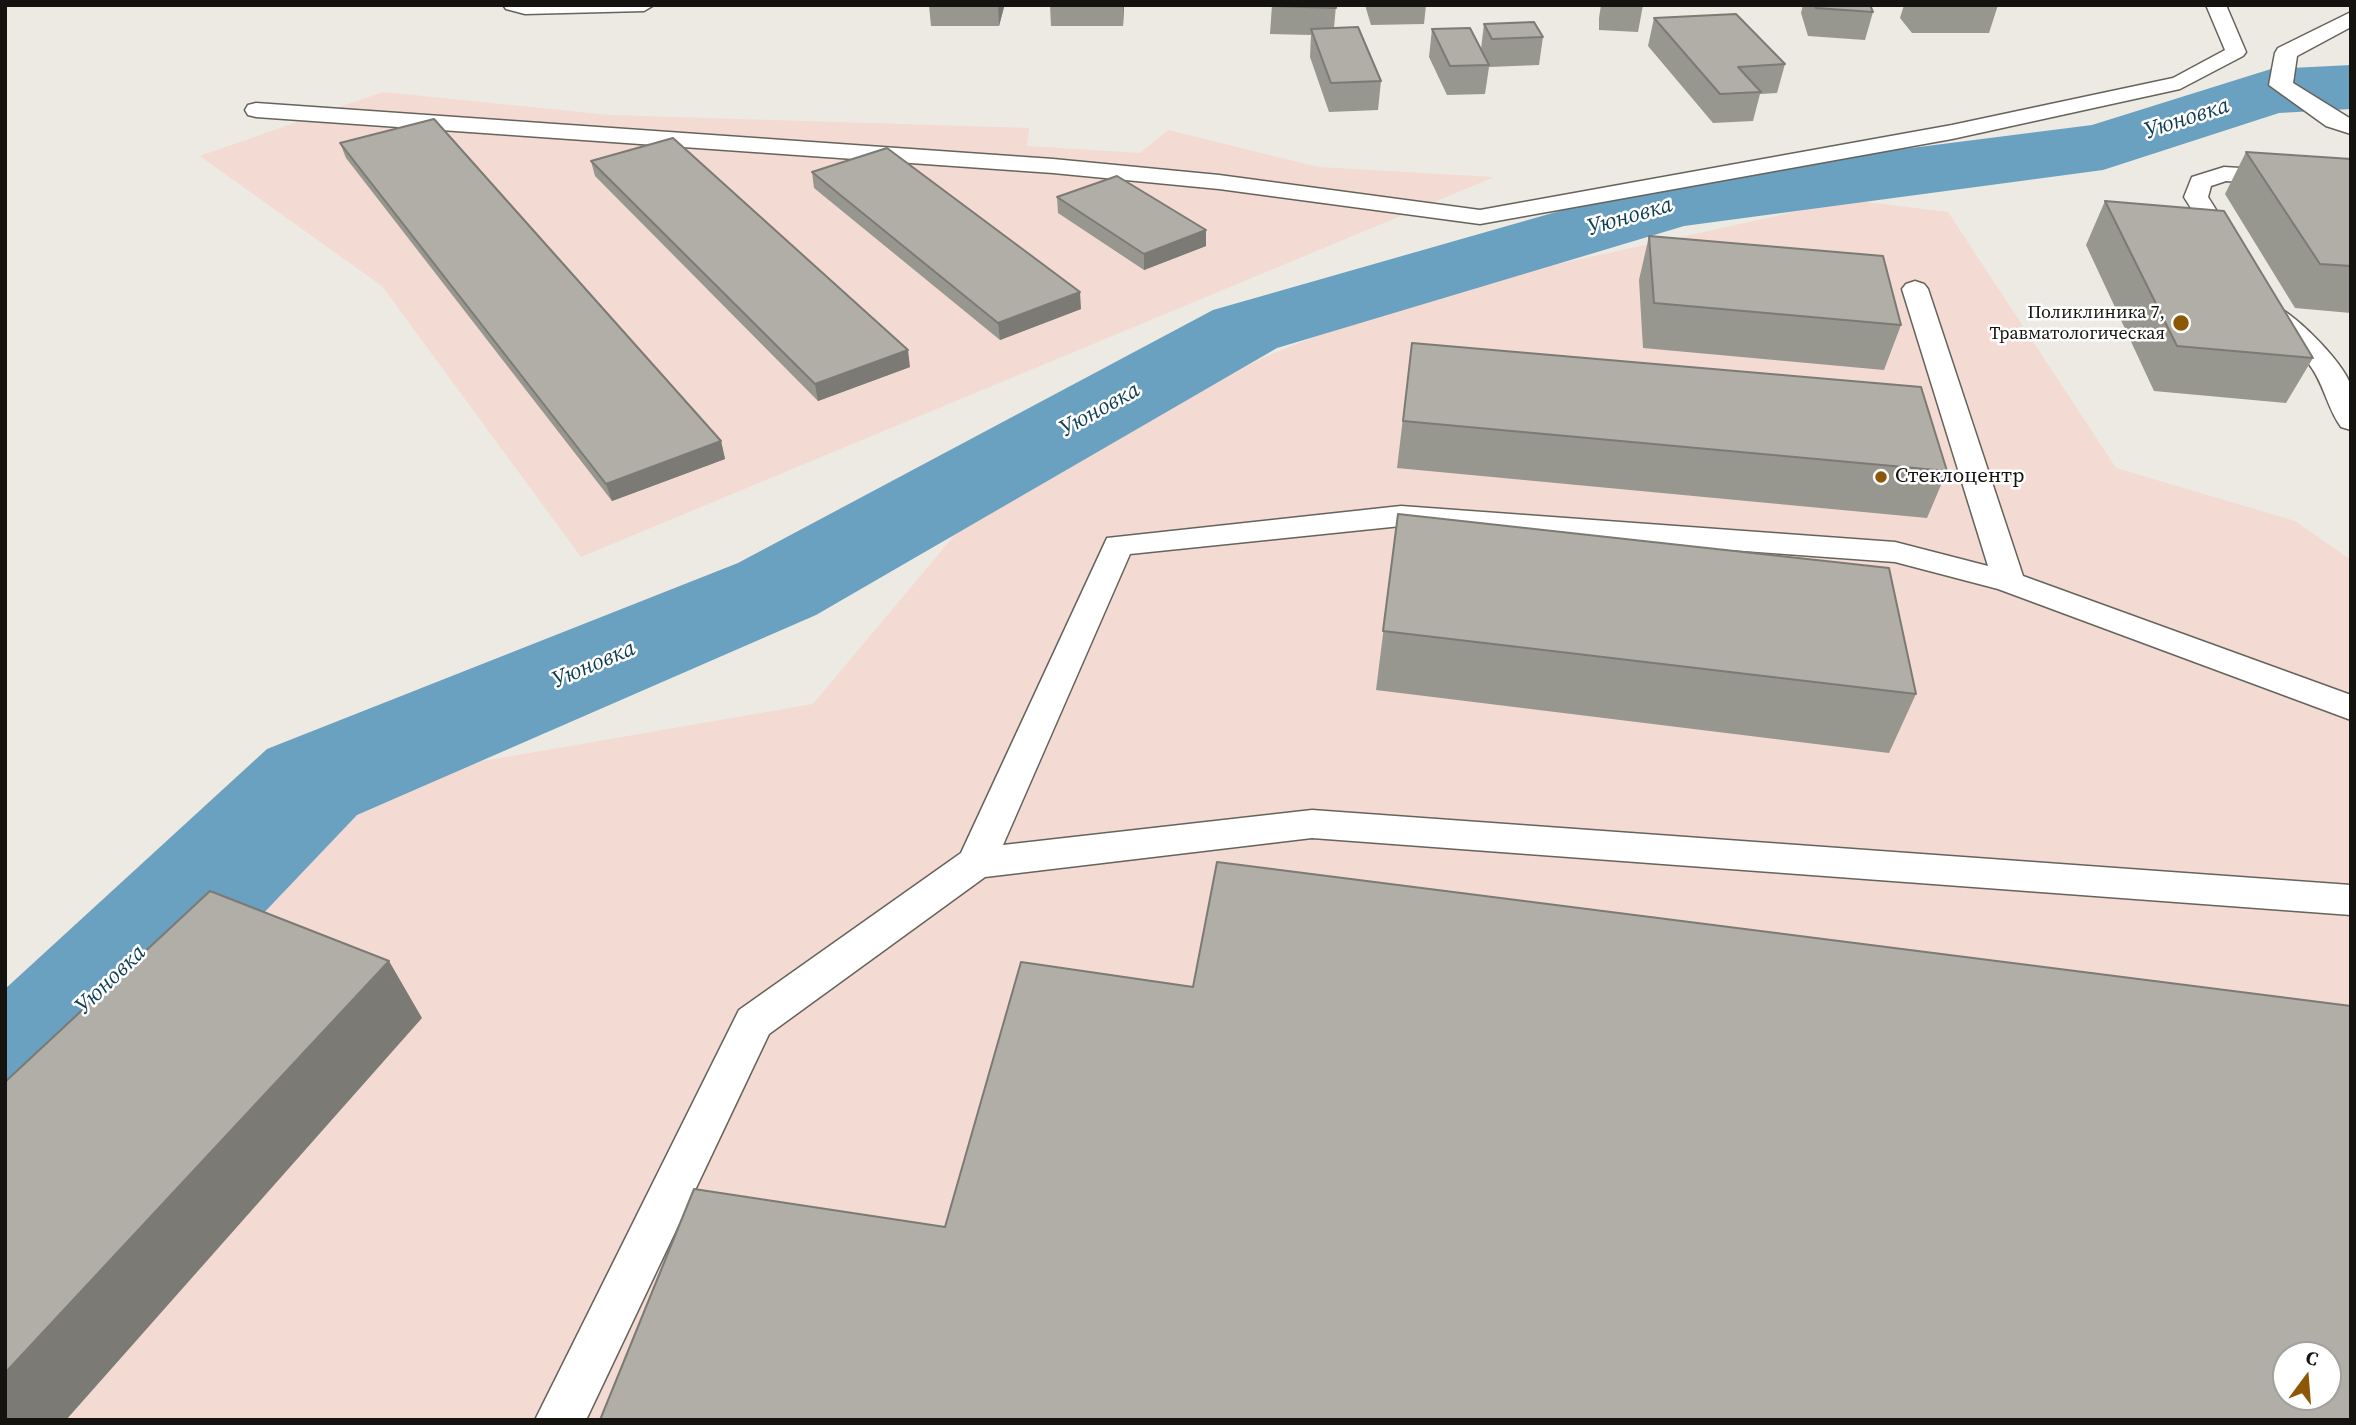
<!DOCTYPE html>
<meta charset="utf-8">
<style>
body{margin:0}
#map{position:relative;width:2356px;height:1425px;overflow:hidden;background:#eceae2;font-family:"Source Serif 4",serif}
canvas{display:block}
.frame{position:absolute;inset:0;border:7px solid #141310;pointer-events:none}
.north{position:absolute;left:2272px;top:1341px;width:70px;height:70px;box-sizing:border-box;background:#fff;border:2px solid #a1a19f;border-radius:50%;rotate:16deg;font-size:19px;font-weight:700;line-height:28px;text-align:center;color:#141310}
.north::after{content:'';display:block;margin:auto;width:24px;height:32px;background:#8d5708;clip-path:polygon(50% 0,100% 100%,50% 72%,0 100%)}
</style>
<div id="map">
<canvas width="2356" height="1425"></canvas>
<div class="frame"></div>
<div class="north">С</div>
</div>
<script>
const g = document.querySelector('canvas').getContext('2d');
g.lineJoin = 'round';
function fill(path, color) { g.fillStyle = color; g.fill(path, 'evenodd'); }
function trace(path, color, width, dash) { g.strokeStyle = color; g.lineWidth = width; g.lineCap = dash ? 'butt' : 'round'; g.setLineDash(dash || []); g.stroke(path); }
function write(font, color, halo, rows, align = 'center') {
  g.font = font + ' "Source Serif 4",serif'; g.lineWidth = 5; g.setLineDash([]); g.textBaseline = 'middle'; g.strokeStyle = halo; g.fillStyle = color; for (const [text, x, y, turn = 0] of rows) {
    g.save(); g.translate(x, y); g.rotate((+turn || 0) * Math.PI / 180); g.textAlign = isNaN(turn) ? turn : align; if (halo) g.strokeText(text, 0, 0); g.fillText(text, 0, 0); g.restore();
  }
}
fill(new Path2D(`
 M383,92L609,115L1029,128L1027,146L1140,153L1168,130L1318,167L1494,177L581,557L382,286L200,156Z
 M1849,200L1948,212L2116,468L2295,521L2351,560V1420H5V1128L350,784L813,704L984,500L1267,356L1422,294ZM2286,1355H2328V1397H2286Z`), '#f3dad2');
fill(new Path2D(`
 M2351,65V109L2279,113L2103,170L1684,226L1277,348L816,615L357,815L58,1129L5,1148V989L267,749L738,563L1213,310L1675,178L2092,125L2271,69Z`), '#6aa0c0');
const service = new Path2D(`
 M503,5H654L644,11L525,14L506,9Z
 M2206,5H2226L2246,52L2243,56L2180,89L1952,139L1480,224L1219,189L1053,173L256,117L248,115L245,110L248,105L256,103L1053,159L1219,175L1480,210L1952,125L2173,78L2225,50Z
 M2224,167L2305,172L2351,188V203L2302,186L2226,181L2211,186L2208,197L2240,248L2237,253L2228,255L2219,253L2184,197L2192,177Z
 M1915,281L1924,284L1928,289L2023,576L2351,695V720L1998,589L1895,562L1401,526L1130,554L1003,845L1312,810L2351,885V915L1312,838L985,877L769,1034L586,1420H535L739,1010L961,853L1107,538L1401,506L1895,542L1988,566L1902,289L1906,284Z
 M2267,302C2290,308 2344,362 2351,386C2354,398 2351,417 2351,430L2341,427C2327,408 2324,383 2309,364C2292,344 2268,331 2254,310L2258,304Z`);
const primary = new Path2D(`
 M2351,12V27L2297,56L2293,83L2351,119V134L2326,126L2269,85L2275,53L2278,48Z`);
trace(service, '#66635c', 3);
trace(primary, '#66635c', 3);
fill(service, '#fff');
fill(primary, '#fff');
fill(new Path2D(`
 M929,5H1004V7L999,26H931Z
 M1050,5H1124L1123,26H1051Z
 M1272,5H1336L1334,28L1381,81L1378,110L1329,112L1310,57L1311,35L1270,34Z
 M1365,5H1426L1424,24L1371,25Z
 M1601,5H1643L1638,32L1599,30V18Z
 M1803,5H1870L1873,12L1865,40L1808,36L1801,13Z
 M1904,5H1998L1989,33H1912L1900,18Z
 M1654,18L1785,64L1777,93L1760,94L1753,121L1713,123L1648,46Z
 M1484,24L1543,37L1539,65L1489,67L1485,94L1447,95L1429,57L1432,29L1481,49Z
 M340,143L721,441L725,459L612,501L346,158Z
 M2246,152L2351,159V313L2295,308L2225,194Z
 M591,161L910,367L818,401L595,176Z
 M812,172L1081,309L1000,340L814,188Z
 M1057,197L1206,246L1144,270L1058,213Z
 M2105,201L2313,358L2286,403L2154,391L2086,245Z
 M1649,236L1901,325L1884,370L1643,348L1639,280Z
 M1412,343L1947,471L1927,518L1397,468Z
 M1398,514L1916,694L1889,753L1376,690Z`), '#97968f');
fill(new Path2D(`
 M998,5H1004V7L999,26Z
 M1123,5H1124L1123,26Z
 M1206,230V246L1144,270V254Z
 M1080,292L1081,309L1000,340L998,323Z
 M908,350L910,367L818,401L815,384Z
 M721,441L725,459L612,501L606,484Z
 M389,961L422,1018L66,1420H5V1373Z`), '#7b7a74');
const building = new Path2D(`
 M1272,5H1336V8L1272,6Z
 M1815,5H1870L1873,12L1816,8Z
 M1736,14L1785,64L1738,67L1761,92L1720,94L1654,18Z
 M1534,22L1543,37L1492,39L1484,24Z
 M1358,27L1381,81L1331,83L1311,29Z
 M1470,28L1489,65L1450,66L1432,29Z
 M434,119L721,441L606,484L340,143Z
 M673,138L908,350L815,384L591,161Z
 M887,148L1080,292L998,323L812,172Z
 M2246,152L2351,159V266L2320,264Z
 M1117,176L1206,230L1144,254L1057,197Z
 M2105,201L2224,211L2313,358L2177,346Z
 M1649,236L1883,256L1901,325L1654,303Z
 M1412,343L1921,387L1947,471L1403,421Z
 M1398,514L1889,568L1916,694L1383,631Z
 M1217,862L2351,1006V1420H600L694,1189L945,1227L1021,962L1193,987ZM2286,1355H2328V1397H2286Z
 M210,891L389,961L5,1373V1082Z`);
fill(building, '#b0aea6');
trace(building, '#7b7a74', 2);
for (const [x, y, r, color] of [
 [2181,323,9,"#8d5708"],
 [1881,477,7,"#8d5708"]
]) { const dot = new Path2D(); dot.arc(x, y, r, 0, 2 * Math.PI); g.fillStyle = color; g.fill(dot); trace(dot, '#fff', 2.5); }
write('18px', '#141310', '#fff', [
 ["Поликлиника 7,",2165,313],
 ["Травматологическая",2165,334]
], 'right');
write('21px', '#141310', '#fff', [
 ["Стеклоцентр",1895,477]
], 'left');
write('italic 23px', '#0e3c53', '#fff', [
 ["Уюновка",2187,119,-18],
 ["Уюновка",1630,217,-16],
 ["Уюновка",1100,410,-29],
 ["Уюновка",594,665,-23],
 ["Уюновка",111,980,-44]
]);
</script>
